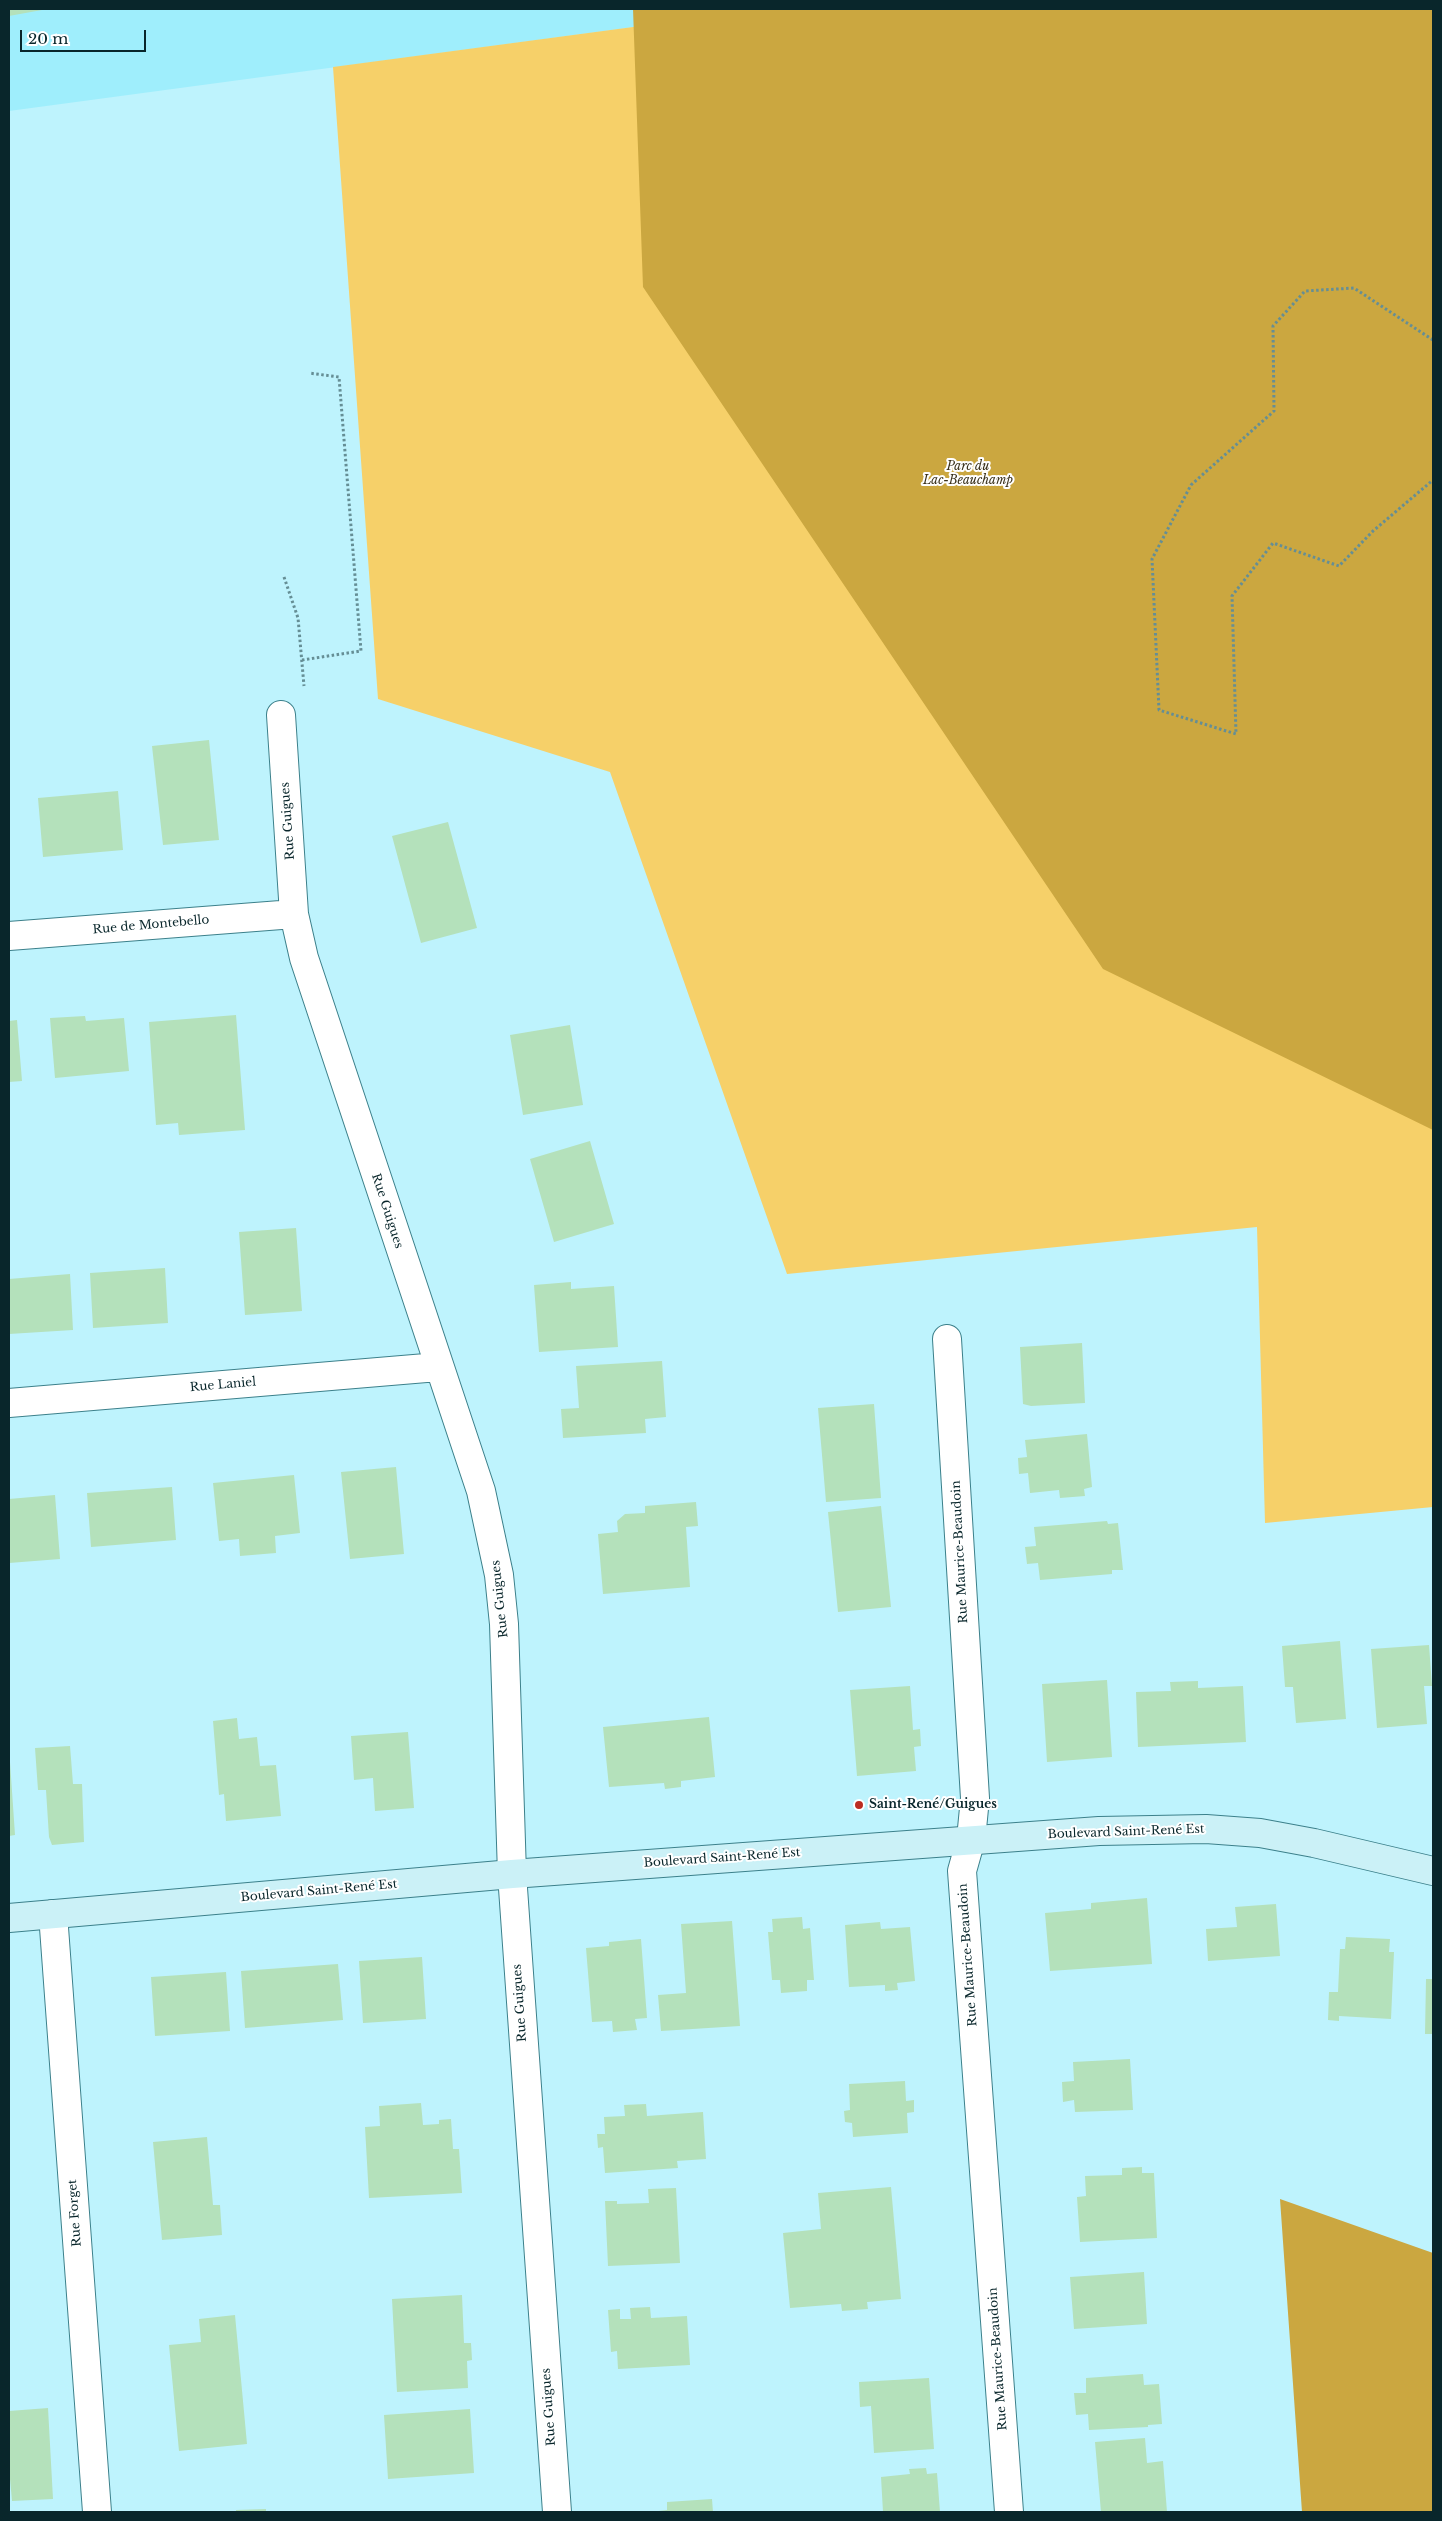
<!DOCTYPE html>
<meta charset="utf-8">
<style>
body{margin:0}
#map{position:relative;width:1442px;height:2521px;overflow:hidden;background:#bef3fd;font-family:"Libre Baskerville",serif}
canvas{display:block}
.frame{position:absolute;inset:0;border:10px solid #09262b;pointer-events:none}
.scale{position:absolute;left:20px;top:30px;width:126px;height:22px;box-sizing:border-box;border:2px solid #09262b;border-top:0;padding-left:6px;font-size:15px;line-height:18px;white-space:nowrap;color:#09262b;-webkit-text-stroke:4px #fff;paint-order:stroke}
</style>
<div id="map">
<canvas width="1442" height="2521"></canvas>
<div class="frame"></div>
<div class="scale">20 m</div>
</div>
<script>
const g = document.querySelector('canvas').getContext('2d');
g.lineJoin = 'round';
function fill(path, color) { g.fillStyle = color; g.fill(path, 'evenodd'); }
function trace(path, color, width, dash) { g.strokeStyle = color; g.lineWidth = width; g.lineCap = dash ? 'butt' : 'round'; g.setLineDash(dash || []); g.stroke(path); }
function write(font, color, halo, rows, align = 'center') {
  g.font = font + ' "Libre Baskerville",serif'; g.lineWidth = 4; g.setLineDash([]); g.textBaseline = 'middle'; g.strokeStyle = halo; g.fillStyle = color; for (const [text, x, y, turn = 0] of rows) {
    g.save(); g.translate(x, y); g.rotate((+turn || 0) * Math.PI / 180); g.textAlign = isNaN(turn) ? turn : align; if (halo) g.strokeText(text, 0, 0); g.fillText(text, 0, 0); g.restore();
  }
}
fill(new Path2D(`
 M9,9H768L9,111Z`), '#9feefc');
fill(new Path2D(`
 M768,9H1433V1507L1265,1523L1257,1227L787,1274L610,772L378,699L333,67Z`), '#f6d069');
fill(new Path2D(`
 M633,9H1433V1130L1103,969L643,287Z
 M1280,2199L1433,2253V2512H1302Z`), '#cba740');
fill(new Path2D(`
 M9,9H42V10L9,16Z
 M209,740L219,840L163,845L152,746Z
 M118,791L123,850L43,857L38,798Z
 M448,822L477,928L421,943L392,836Z
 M236,1015L245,1130L179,1135L178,1123L156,1125L149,1022Z
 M85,1016L86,1021L124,1018L129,1071L55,1078L50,1018Z
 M17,1020L22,1081L9,1082V1021Z
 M570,1025L583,1105L523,1115L510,1035Z
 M590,1141L614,1224L554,1242L530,1159Z
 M296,1228L302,1311L245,1315L239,1232Z
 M165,1268L168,1323L93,1328L90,1273Z
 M70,1274L73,1330L9,1334V1279Z
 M571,1282V1289L614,1286L618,1347L539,1352L534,1285Z
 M1082,1343L1085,1403L1031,1406L1023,1404L1020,1347Z
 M662,1361L666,1417L645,1419L646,1433L563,1438L561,1409L579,1408L576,1366Z
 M874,1404L881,1498L826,1502L818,1408Z
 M1087,1434L1092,1487L1084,1489L1085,1496L1060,1498L1059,1490L1030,1493L1028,1473L1019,1474L1018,1458L1027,1457L1025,1440Z
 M396,1467L404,1554L350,1559L341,1472Z
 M294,1475L300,1533L275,1536L276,1553L240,1556L239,1539L219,1541L213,1483Z
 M172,1487L176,1540L91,1547L87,1493Z
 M55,1495L60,1559L9,1563V1499Z
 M696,1502L698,1526L686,1527L690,1587L603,1594L598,1534L618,1532L617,1521L625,1514L645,1513V1506Z
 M881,1506L891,1607L838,1612L828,1512Z
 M1107,1521L1108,1524L1118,1523L1123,1570H1112V1574L1040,1580L1038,1563L1027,1564L1025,1547L1036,1546L1034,1527Z
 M1340,1641L1346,1719L1296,1723L1293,1687H1285L1282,1646Z
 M1429,1645L1432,1686H1424L1427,1724L1377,1728L1371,1649Z
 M1107,1680L1112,1757L1047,1762L1042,1684Z
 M1198,1681V1688L1243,1686L1246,1742L1138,1747L1136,1692L1171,1691L1170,1682Z
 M910,1686L913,1730L920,1729L921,1746L914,1747L916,1771L857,1776L850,1690Z
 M709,1717L715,1777L681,1781V1787L665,1789L664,1783L609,1787L603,1727Z
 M237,1718L239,1739L257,1737L260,1766L276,1765L281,1816L226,1821L224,1794L219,1795L213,1721Z
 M408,1732L414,1808L375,1811L373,1778L354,1780L351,1736Z
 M70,1746L73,1784H82L84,1842L52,1845L49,1837L46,1790H38L35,1748Z
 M9,1762H10L15,1835L9,1836Z
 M1147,1898L1152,1964L1050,1971L1045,1913L1091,1909V1903Z
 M1276,1904L1280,1956L1208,1961L1206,1929L1237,1927L1235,1907Z
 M802,1917L803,1929L810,1928L814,1980H807V1991L781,1993L780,1980H772L768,1932H773L772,1919Z
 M732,1921L740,2026L661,2031L658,1995L686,1993L681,1924Z
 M880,1922L881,1929L910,1927L915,1981L897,1983L898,1990L885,1991V1985L849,1987L845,1925Z
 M1346,1937L1390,1939L1389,1952H1394L1391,2019L1339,2016V2021L1328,2020L1329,1992H1338L1340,1949H1345Z
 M641,1939L647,2018L635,2019L637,2030L613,2032L612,2021L592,2022L586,1948L609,1946V1942Z
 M422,1957L426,2019L363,2023L359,1961Z
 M338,1964L343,2020L245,2028L241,1971Z
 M226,1972L230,2031L155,2036L151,1977Z
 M1426,1979H1433V2034H1425Z
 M1130,2059L1133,2110L1075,2112L1074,2100L1063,2102L1062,2082L1074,2081L1073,2062Z
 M905,2081L906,2101L914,2100V2112L907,2113L908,2133L853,2137L852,2123L845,2122L844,2111L850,2110L849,2084Z
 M421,2103L423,2125L439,2124V2120L451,2119L453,2149H459L462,2193L369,2198L365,2127L380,2126L379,2106Z
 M646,2104L647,2116L703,2112L706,2159L677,2161L678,2168L605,2173L603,2147L598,2148L597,2134H605L604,2117L625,2116L624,2105Z
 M207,2137L213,2205H220L222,2235L162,2240L153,2142Z
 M1142,2167V2173H1154L1157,2238L1080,2242L1077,2197L1086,2196L1085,2176L1122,2175V2168Z
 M891,2187L901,2299L867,2302L868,2309L842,2311L841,2304L790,2308L783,2233L821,2229L818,2193Z
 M676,2188L680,2263L608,2266L605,2201H617V2204L649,2203L648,2189Z
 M1144,2272L1147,2324L1074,2329L1070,2277Z
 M462,2295L464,2343H471L472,2360L467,2361L468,2388L397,2392L392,2299Z
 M650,2307L651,2318L687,2316L690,2365L618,2369L617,2351L611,2352L608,2310L620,2309V2319H631L630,2308Z
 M235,2315L247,2444L179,2451L169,2345L201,2342L199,2319Z
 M1143,2374L1144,2385L1159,2384L1162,2424L1148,2425V2427L1089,2430L1088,2414L1076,2415L1074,2393H1086V2378Z
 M929,2378L934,2449L874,2453L871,2406L860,2407L859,2382Z
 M48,2408L53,2499L12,2501L9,2468V2411Z
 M470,2409L474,2473L388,2479L384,2415Z
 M1145,2438L1147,2463L1163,2461L1167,2512H1101L1095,2442Z
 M926,2468L927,2474L937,2473L940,2512H883L881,2477L910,2474L909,2469Z
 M712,2499L713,2512H650L667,2510V2502Z
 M266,2509V2512H236V2510Z`), '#b4e1bb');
const street = new Path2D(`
 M281,715L294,914L304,958L481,1491L499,1575L504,1624L512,1874L557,2512
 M9,936L294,914
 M947,1339L975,1798L971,1839L962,1871L1009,2512
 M9,1403L438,1367
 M53,1914L97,2512`);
const secondary = new Path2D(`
 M9,1918L512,1874L1099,1831L1206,1829L1260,1833L1314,1843L1433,1871`);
trace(street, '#3c808b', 30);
trace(secondary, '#3c808b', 30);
trace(new Path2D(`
 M1433,340L1354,288L1305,291L1273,326L1274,411L1191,485L1152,559L1159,710L1236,734L1232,596L1273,543L1339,566L1373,531L1433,480
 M284,577L298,618L304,686
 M302,660L361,651L339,377L309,373`), '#658e95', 3, [2.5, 2.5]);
trace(street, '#fff', 28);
trace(secondary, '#cbf1f7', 28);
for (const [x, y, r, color] of [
 [859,1805,5,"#bb2d22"]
]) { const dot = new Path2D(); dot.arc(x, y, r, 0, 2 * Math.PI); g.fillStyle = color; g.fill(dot); trace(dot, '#fff', 2); }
write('italic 12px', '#39301a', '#fff', [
 ["Parc du",968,467],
 ["Lac-Beauchamp",968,481]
]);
write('12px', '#09262b', '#fff', [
 ["Rue Guigues",288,821,-94],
 ["Rue de Montebello",151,925,-5],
 ["Rue Guigues",387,1211,72],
 ["Rue Laniel",223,1385,-5],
 ["Rue Maurice-Beaudoin",960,1552,-93],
 ["Rue Guigues",500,1599,-96],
 ["Boulevard Saint-René Est",1126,1832,-2],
 ["Boulevard Saint-René Est",722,1858,-4],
 ["Boulevard Saint-René Est",319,1891,-5],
 ["Rue Maurice-Beaudoin",968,1955,-94],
 ["Rue Guigues",520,2003,-94],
 ["Rue Forget",75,2213,-94],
 ["Rue Maurice-Beaudoin",998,2359,-94],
 ["Rue Guigues",549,2407,-94]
]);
write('bold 12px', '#09262b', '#fff', [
 ["Saint-René/Guigues",869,1805]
], 'left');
</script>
